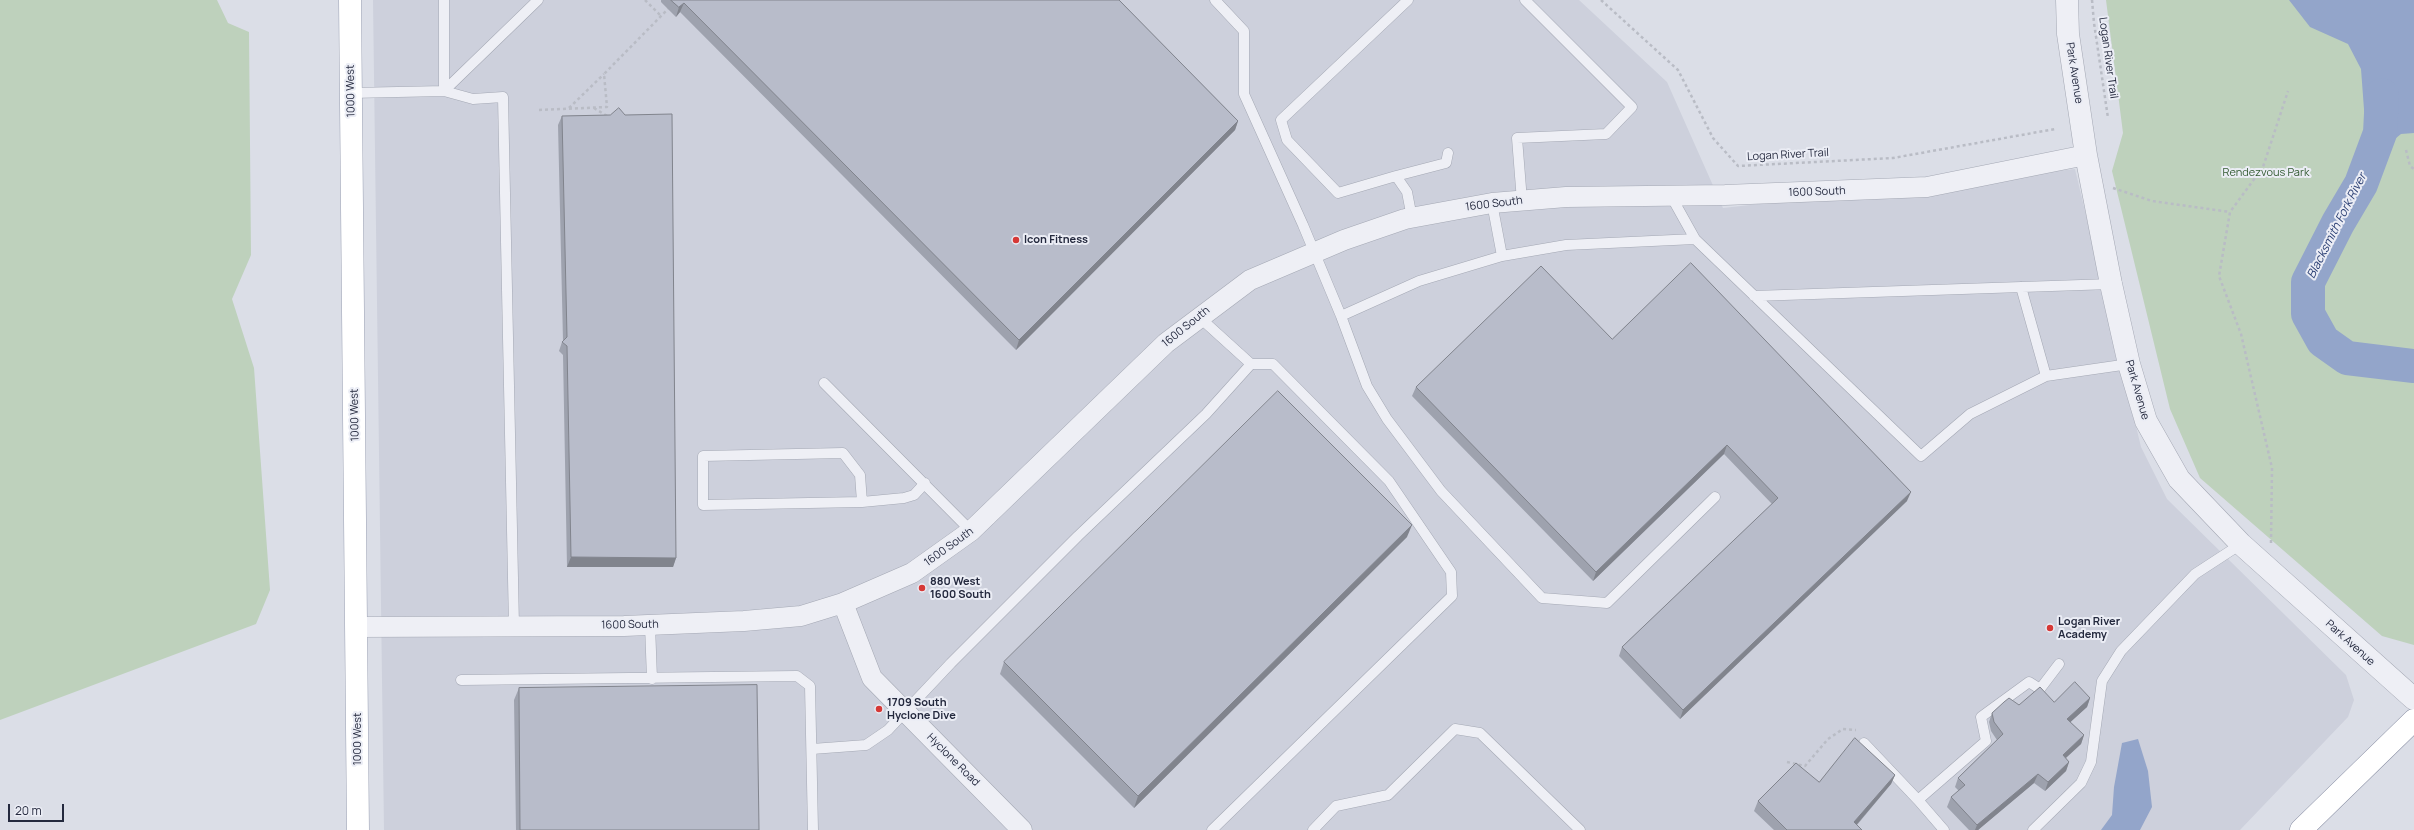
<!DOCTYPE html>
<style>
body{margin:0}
#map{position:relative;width:2414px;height:830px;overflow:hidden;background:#dbdee7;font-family:Manrope,sans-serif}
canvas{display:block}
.scale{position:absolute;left:8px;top:804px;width:56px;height:18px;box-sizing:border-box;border:2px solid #24293e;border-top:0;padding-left:5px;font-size:12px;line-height:14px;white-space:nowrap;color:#24293e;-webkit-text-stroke:3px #ebedf5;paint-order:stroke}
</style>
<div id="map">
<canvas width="2414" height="830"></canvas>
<div class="scale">20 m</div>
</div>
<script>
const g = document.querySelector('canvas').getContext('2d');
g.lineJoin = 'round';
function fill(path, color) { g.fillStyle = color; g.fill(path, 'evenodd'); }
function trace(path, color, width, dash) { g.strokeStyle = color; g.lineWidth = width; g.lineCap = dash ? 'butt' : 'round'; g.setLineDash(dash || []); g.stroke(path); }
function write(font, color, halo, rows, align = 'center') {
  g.font = font + ' Manrope,sans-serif'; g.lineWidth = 4; g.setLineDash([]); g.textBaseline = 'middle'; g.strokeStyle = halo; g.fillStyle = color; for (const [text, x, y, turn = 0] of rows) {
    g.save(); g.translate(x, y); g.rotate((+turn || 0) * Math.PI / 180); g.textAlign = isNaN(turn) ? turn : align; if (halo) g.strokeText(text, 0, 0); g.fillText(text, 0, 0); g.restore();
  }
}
fill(new Path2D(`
 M373,0H1579L1667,82L1723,208L2075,169L2141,447L2167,499L2346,675L2354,700L2348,717L2240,830H384Z`), '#cdd0dc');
fill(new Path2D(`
 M0,0H217L228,23L249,32L251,255L232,299L254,368L270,590L256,624L0,720Z
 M2106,0H2414V645L2382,636L2200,478L2170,409L2112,171L2123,133Z`), '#bed1bc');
fill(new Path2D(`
 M2289,0H2414V133L2401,134L2386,146L2366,136L2361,69L2348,44L2310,27Z
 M2138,739L2148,771L2152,807L2140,830H2101L2112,815L2114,787L2122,743Z`), '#93a5ca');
trace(new Path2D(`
 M2382,95L2380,133L2361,184L2338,223L2308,282V314L2323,341L2347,358L2414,366`), '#93a5ca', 34);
const service = new Path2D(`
 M444,0V91
 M1215,0L1244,31V94L1303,225L1341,316L1367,386L1387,419L1441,491L1542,598L1607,603L1715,497
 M1408,0L1281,120L1287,140L1338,193L1396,176L1407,192L1412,218
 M444,91L538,0
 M351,93L444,91L473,99L503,97L514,626
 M1396,176L1446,163L1448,153
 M1671,196L1695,239L1921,456L1970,414L2046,376L2129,364
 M1522,201L1517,138L1606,134L1632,107L1525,0
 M1492,203L1502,256
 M2021,287L2046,376
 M1754,296L2111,284
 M1198,316L1251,364H1273L1389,481L1451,572L1452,596L1212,830
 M1341,316L1419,281L1502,256L1566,245L1695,239
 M824,383L971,531
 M862,502L860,475L843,453L703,456V505L862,502L904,498L914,495L925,483
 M650,625L652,679
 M461,680L797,676L810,686L813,830
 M1864,743L1918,800
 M812,749L866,745L888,730L951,663L1078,536L1206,414L1251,364
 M1313,830L1336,806L1388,795L1455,729L1480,733L1580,830
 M1944,830L1918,800L1986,741L1981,717L2029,682L2040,689L2059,664
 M2033,830L2081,783L2091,762L2102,681L2121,651L2195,574L2241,544`);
const minor = new Path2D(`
 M843,603L872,678L1022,830
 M357,627L624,626L744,621L801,616L843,603L912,573L971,531L1166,343L1250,280L1344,240L1405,219L1492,203L1566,197L1725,195L1927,187L2086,155`);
const tertiary = new Path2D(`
 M2067,0L2068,34L2086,155L2111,284L2129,364L2146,421L2179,479L2241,544L2414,699`);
const primary = new Path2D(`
 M350,0L358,830`);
const trunk = new Path2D(`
 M2301,830L2414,720`);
trace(service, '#a4a8b4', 11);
trace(minor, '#a4a8b4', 21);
trace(tertiary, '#a4a8b4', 23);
trace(primary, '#9aa0b3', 23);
trace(trunk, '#82889e', 23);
trace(new Path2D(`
 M645,0L661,16
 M1601,0L1678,70L1713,138L1738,166L1893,158L2055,129
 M2092,0L2094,23L2108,118
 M569,108L604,74
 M594,108L607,116
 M539,110L607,107L604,74L668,9
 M2406,150L2410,166L2414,169
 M2113,188L2152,201L2230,212
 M2271,543L2272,468L2241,334L2219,276L2230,212L2263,167L2288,91
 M1787,762L1805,766L1828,739L1843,729L1856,730`), '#b9bcc5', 2.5, [3, 3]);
trace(service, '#eeeff5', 10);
trace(minor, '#eeeff5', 20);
trace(tertiary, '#eeeff5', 22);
trace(primary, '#fff', 22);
trace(trunk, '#fff', 22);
fill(new Path2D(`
 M661,0H1119L1238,121L1235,130L1016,350L680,12L676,17L661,2Z
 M610,115L676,558L673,567H567L563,355L559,351L562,342L563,341L558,125L562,116Z
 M1612,339L1907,501L1680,719L1619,656L1622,647L1772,504L1724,454L1593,581L1412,396L1416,387Z
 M1407,537L1134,808L1000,674L1004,662Z
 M519,688L759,830H516L514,700Z
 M2090,698L2087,707L2070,722L2084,735L2081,744L2066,758L2069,762L2066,771L2045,791L2034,783L1978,830H1969L1947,807L1951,797L1959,791L1955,787L1958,778L1997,740L1991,731L1989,722L1992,713L2019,705L2054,702Z
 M1895,775L1891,784L1857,825L1862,830H1774L1754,811L1758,801Z`), '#9ea2ae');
fill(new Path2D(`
 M684,3L680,12L676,17L679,7Z
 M1238,121L1235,130L1016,350L1019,340Z
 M1727,445L1724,454L1593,581L1596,572Z
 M1911,492L1907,501L1680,719L1683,710Z
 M1412,525L1407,537L1134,808L1138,796Z
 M571,557L676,558L673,567H567Z
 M2090,698L2087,707L2064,728L2067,719Z
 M2084,735L2081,744L2059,764L2063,755Z
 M2069,762L2066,771L2045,791L2048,782Z
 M2038,774L2034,783L1978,830H1975L1977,825Z
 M1895,775L1891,784L1852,830L1854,822Z`), '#81848d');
const building = new Path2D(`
 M671,0H1119L1238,121L1019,340L684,3L679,7Z
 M619,108L625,115L672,114L676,558L571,557L567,346L562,342L567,337L562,116L610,115Z
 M1691,263L1911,492L1683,710L1622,647L1778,498L1727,445L1596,572L1416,387L1541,266L1612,339Z
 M1278,391L1412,525L1138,796L1004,662Z
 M2075,682L2090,698L2067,719L2084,735L2063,755L2069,762L2048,782L2038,774L1977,825L1951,797L1965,785L1958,778L2003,734L1994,722L1992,713L2004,702L2009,698L2019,705L2040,687L2054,702Z
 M757,685L759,830H520L519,688Z
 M1855,738L1895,775L1854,822L1862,830H1787L1758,801L1796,763L1819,782Z`);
fill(building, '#b8bcca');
trace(building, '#81848d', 1);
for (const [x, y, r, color] of [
 [1016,240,4,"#d63836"],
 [922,588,4,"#d63836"],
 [2050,628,4,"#d63836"],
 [879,709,4,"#d63836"]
]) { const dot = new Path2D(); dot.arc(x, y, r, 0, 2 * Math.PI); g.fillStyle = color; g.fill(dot); trace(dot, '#ebedf5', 1.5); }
write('11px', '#24293e', '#ebedf5', [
 ["Logan River Trail",2108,58,82],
 ["Park Avenue",2074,73,81],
 ["1000 West",351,91,-91],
 ["Logan River Trail",1788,155,-3],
 ["1600 South",1817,192,-2],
 ["1600 South",1494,204,-7],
 ["1600 South",1186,327,-39],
 ["Park Avenue",2137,390,74],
 ["1000 West",355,415,-91],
 ["1600 South",949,547,-36],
 ["1600 South",630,625,-1],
 ["Park Avenue",2350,643,42],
 ["1000 West",358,739,-90],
 ["Hyclone Road",953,760,45]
]);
write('11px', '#325a31', '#ebedf5', [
 ["Rendezvous Park",2266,173]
]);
write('bold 11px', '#24293e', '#ebedf5', [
 ["Icon Fitness",1024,240],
 ["880 West",930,582],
 ["1600 South",930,595],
 ["Logan River",2058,622],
 ["Academy",2058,635],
 ["1709 South",887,703],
 ["Hyclone Dive",887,716]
], 'left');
write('italic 12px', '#2c4074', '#ebedf5', [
 ["Blacksmith Fork River",2337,226,-63]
]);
</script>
